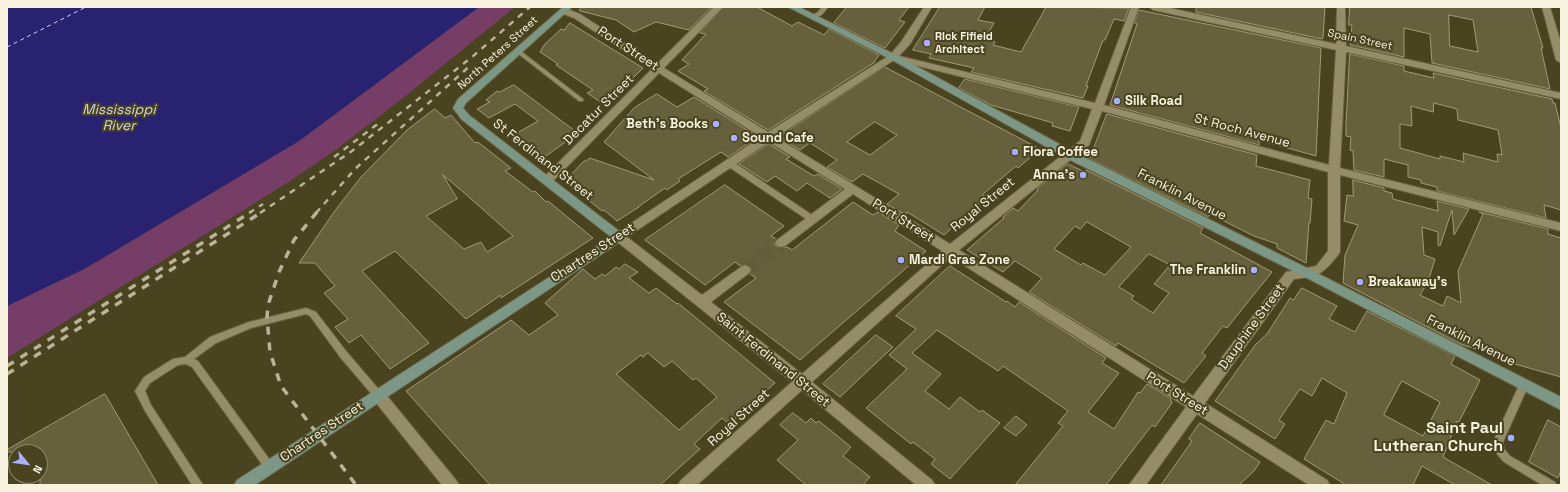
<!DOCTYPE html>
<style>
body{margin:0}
#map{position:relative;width:1568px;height:492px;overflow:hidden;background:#49431f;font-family:"Space Grotesk",sans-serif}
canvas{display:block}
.frame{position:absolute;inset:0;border:8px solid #f7f3df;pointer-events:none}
.north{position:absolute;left:8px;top:444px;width:40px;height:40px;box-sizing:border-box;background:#49431f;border:1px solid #8f896c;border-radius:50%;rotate:119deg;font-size:11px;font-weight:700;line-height:16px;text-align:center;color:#f7f3df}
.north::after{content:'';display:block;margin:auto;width:14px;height:18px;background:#a8b0fc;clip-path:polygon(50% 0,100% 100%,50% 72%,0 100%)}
</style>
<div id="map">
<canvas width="1568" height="492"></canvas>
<div class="frame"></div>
<div class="north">N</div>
</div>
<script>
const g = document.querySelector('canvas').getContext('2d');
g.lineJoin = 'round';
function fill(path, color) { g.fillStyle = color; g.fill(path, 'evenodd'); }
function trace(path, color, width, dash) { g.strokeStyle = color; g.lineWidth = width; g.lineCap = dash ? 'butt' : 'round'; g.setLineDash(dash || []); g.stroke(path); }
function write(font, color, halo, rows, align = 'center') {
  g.font = font + ' "Space Grotesk",sans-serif'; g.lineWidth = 4; g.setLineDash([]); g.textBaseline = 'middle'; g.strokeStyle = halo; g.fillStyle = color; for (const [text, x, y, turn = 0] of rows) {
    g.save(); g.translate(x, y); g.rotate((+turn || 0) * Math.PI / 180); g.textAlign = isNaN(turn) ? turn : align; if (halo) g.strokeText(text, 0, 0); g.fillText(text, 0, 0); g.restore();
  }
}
fill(new Path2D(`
 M479,7H515L408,94L337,149L287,183L7,358V306L86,268L299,141Z`), '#763e66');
fill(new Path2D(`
 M7,7H479L299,141L86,268L7,306Z`), '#282271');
trace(new Path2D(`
 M7,47L86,7`), '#d1d4eb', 1, [4, 3.5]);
const building = new Path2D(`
 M581,7H712L689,30L656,22L634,32L616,20L580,11Z
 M724,7H757L792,26L798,22L824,35L829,29L879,55L874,62H875L768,130L704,91L708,89L678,71L689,64L682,60L706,34L700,33Z
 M847,7H909L899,20L905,22L885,48L834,23Z
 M940,7H985L978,20L994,23L985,39L995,42L993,45L1021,52L1046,7L1129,8L1124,21L1114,19L1105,40H1103L1086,86H1088L1083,98L971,72L974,68L929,58L931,54L913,50Z
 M1197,7H1325L1323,38L1322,39L1196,12Z
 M1350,7H1531L1543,48H1541L1550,89L1432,63L1430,34L1404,28V57L1350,45L1352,25H1349ZM1449,15L1473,20L1478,52L1450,46Z
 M1139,10L1321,48L1316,156L1259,140V145L1110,105L1137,24L1135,23Z
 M570,23L643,68L612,99L607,96L599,101L587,93L593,90L556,65L558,64L540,52L545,44L561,29L564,30Z
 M1350,54L1404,66V71L1434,78L1433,73L1552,99L1553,103H1555L1561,128V210L1544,205L1546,218L1437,191V187L1421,183V180L1408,177V165L1384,159V177L1354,170L1353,151L1350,150L1351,137L1346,136V124ZM1434,103L1457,109L1458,120L1498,130L1502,155L1497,154L1498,162L1463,153L1464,162L1440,156V159L1400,148V124L1412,126L1411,106L1433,112Z
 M885,67L1040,149L1018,168L1016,166L982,195L987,197L944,235L907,212L906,215L887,204L899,194L863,174L852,182L827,167L837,160L810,143L800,150L779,137ZM875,122L897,135L870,155L847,142Z
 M965,79L1079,107L1070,131L1052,126L1053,123L991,105L959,88Z
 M514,85L563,122L578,133L546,156L539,153L536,149L530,150L512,136L538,121L515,104L489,118L477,109L490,102L486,100L497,91L499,92Z
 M657,94L677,107L694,97L758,137L728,157L721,152L678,179L680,181L667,190L665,188L638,207H639L617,221L604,210L602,211L565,181L584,161H586L590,158L654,180L604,142L634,108Z
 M435,109L445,118L451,115L475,143L478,142L511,168L505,171L533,192L535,191L546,202L548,201L593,238L501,298V295L466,319L395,251L362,271L429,343L390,369L361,335L349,343L335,327L348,319L324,293L335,286L315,263H299L334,212L361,177L407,130ZM443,175L462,191L513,236L487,252L481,242L464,249L426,216L457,199Z
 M1107,114L1257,155L1256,166L1310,180L1308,198L1312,199L1310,223L1309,222L1306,263L1277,248V244L1254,236L1210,214L1208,217L1090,159Z
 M769,144L790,157L786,159L814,176L818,174L842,189L830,198L807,183L797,191L775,176L767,182L739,164Z
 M1068,164L1085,172L1086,170L1203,228L1200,233L1272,272L1227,328L1223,326L1202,353L1206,356L1184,383L1118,343L1116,346L1029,292L1042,278L1015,261L1003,272L967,250L1004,218L1003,217L1013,208L1018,211L1038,190L1037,189ZM1087,222L1131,247L1105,275L1083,263L1081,265L1054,249L1075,226L1080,229ZM1149,254L1170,265L1154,284L1169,293L1153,313L1131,299L1134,296L1119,287Z
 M1353,180L1384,188V191L1392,193L1393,199L1438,211L1437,201L1469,209L1454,235L1452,210L1440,246L1438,245V232L1422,227L1424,255L1435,259L1428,282L1420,295L1443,306L1447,296L1461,303L1458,271L1483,214L1479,212L1548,229V234L1561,238V377L1504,361L1503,357L1460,344L1343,283L1345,255L1358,225L1344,221L1347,195L1353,196Z
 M725,185L784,226L771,236L776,239L774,244L777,247L781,248L787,247L792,250L853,202L873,215L878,212L899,225L895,231L926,251L800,360L724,302L756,278L750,274L752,269L750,266L744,264L740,266L735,262L705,285L645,240Z
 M625,264L638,272L629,278L649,293L656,288L677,304L678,303L775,383L729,424L722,418L694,444L700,449L660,485H490L406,391L511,320L529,335L558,315L545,303L583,269L595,279L602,274L605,276L616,267L619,269ZM648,353L664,367L672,361L693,380L696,378L717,397L679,430L616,374L641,355L643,357Z
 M950,266L1006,302L1007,301L1015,307L1019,302L1106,358L1102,363L1119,373L1088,412L1114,429L1138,392L1140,393L1147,384L1170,398L1172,403L1155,427L1152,425L1106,485H1015L1063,426L1058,423L1068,411L1003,366L998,371L937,330L912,353L941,374L925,391L949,409L960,397L980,412L982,410L1000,423L950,479L931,464L935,459L913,442L911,444L866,408L907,369L889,355L916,329L896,316Z
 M1302,288L1337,306L1329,319L1355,332L1367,311L1455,356L1451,364L1480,380L1459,422L1457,421L1443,457L1492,485H1455L1422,466L1413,485H1346L1304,459L1326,420L1334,424L1347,393L1322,378L1312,396L1300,389L1279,420L1285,424L1275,439L1215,401L1256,344L1267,334L1290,298L1293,300ZM1402,381L1440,402L1423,436L1384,415Z
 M876,335L893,347L840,397L823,384Z
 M105,394L158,485H40V452H7V450Z
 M793,413L806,423L811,418L816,423L819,421L851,447L843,456L870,477L863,485H806L777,460L798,440L780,425Z
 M1016,416L1027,425L1016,436L1004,428Z
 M1548,420L1561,427V471L1558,478L1529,462Z
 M1200,423L1260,462L1254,471L1239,485H1161L1192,441L1189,439Z`);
fill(building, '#67603c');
trace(building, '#a19a73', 1);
trace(new Path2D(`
 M745,270L781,243`), '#635d3c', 14, [14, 6]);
const lane = new Path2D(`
 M822,7H828C824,13 819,19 811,18V16L818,12Z
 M518,49L583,99V101H579L516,52V50Z
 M726,161H732L815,217L816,219L815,221H809L726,165L725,163Z
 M306,308L316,312L346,351L381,392L383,395L381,398L378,399L375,398L340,357L310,316L306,314L251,328L216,343L194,359L198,361L275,467L274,470L270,472L266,470L192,367L186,364L178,365L150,383L145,391L151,405L203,485H192L145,411L135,391L144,377L173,359L185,357L210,337L249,322Z
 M1524,380L1527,381L1529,384L1503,442L1504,449L1510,456L1555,482L1556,485H1542L1504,462L1497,454L1493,442L1521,381Z`);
const street = new Path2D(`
 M714,7H723L664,68L768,132L890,55L901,42L924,7H932L910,44L899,56L1095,103L1131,7H1139L1104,105L1329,165L1336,50L1153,10L1149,7H1165L1336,44L1337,7H1345L1346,46L1561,93V99L1346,52L1340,168L1561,223V231L1340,175V252L1338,255C1322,275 1319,276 1294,279L1205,403L1327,480L1330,485H1309L1197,414L1146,485H1129L1186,407L951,257L812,382L932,480L935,485H916L802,390L697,485H678L681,480L792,382L615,240L613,237L615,234L761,137L659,73L551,183H543L541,180L652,69L574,18L561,13L560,11L561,9H567L580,14L657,64ZM894,60L1092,109L1080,141L950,244L776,137ZM1102,111L1328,172V251L1316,266L1286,272L1193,396L959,250L1089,145ZM769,142L845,189L777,240L775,243L777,246L781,247L785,246L853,194L942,251L802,374L711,302L749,273L751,270L749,267L745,265L741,267L702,295L627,237Z
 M1542,7H1550L1561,43V63L1556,60Z
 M378,389L383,391L456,480L459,485H442L373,399L371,395L373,391Z`);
const secondary = new Path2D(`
 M563,7H572L466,103L463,108L469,115L623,234L625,237L623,240L255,485H234L237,480L611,237L461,119L453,108L458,99Z
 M788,7H799L896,55L1074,152L1311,270L1561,397V410L1303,276L1066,158L890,59Z`);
trace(lane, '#676241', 2);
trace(street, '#676241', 2);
trace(secondary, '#676241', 2);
fill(lane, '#948d67');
fill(street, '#948d67');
fill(secondary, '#7c9785');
trace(new Path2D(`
 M334,157L379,123
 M249,213L263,204
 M260,213L352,151L472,57L530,7
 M316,213L355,169L472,64`), '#b8b399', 2.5, [6, 6]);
trace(new Path2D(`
 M317,212L294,240L279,272L268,305L267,317L270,352L281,386L356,485
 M7,366L251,212
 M7,374L262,212`), '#b8b399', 3.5, [8, 8]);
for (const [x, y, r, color] of [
 [927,43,4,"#a8b0fc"],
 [1117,101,4,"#a8b0fc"],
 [716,124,4,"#a8b0fc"],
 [734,138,4,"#a8b0fc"],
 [1015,152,4,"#a8b0fc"],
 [1083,175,4,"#a8b0fc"],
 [901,260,4,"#a8b0fc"],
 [1254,270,4,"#a8b0fc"],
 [1360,282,4,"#a8b0fc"],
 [1511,438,4,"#a8b0fc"]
]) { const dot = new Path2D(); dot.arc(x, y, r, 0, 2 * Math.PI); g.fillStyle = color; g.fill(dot); trace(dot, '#49431f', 1.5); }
write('bold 11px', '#f7f3df', '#49431f', [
 ["Rick Fifield",935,37],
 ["Architect",935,50]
], 'left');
write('11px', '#f7f3df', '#49431f', [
 ["Spain Street",1360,40,12],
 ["North Peters Street",498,53,-42]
]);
write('13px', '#f7f3df', '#49431f', [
 ["Port Street",628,49,33],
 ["Decatur Street",599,110,-45],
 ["St Roch Avenue",1242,131,15],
 ["St Ferdinand Street",543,160,38],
 ["Franklin Avenue",1182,195,27],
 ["Royal Street",983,205,-39],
 ["Port Street",903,221,32],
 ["Chartres Street",593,253,-33],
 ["Dauphine Street",1252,327,-54],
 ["Franklin Avenue",1471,341,27],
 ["Saint Ferdinand Street",773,360,39],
 ["Port Street",1177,394,32],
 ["Royal Street",739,418,-42],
 ["Chartres Street",322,432,-34]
]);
write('bold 13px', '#f7f3df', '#49431f', [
 ["Silk Road",1125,101],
 ["Beth's Books",708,124,"right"],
 ["Sound Cafe",742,138],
 ["Flora Coffee",1023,152],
 ["Anna's",1075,175,"right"],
 ["Mardi Gras Zone",909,260],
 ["The Franklin",1246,270,"right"],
 ["Breakaway's",1368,282]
], 'left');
write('italic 14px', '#d1d4eb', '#49431f', [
 ["Mississippi",119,110],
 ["River",119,126]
]);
write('bold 16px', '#f7f3df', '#49431f', [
 ["Saint Paul",1503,429],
 ["Lutheran Church",1503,447]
], 'right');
</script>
